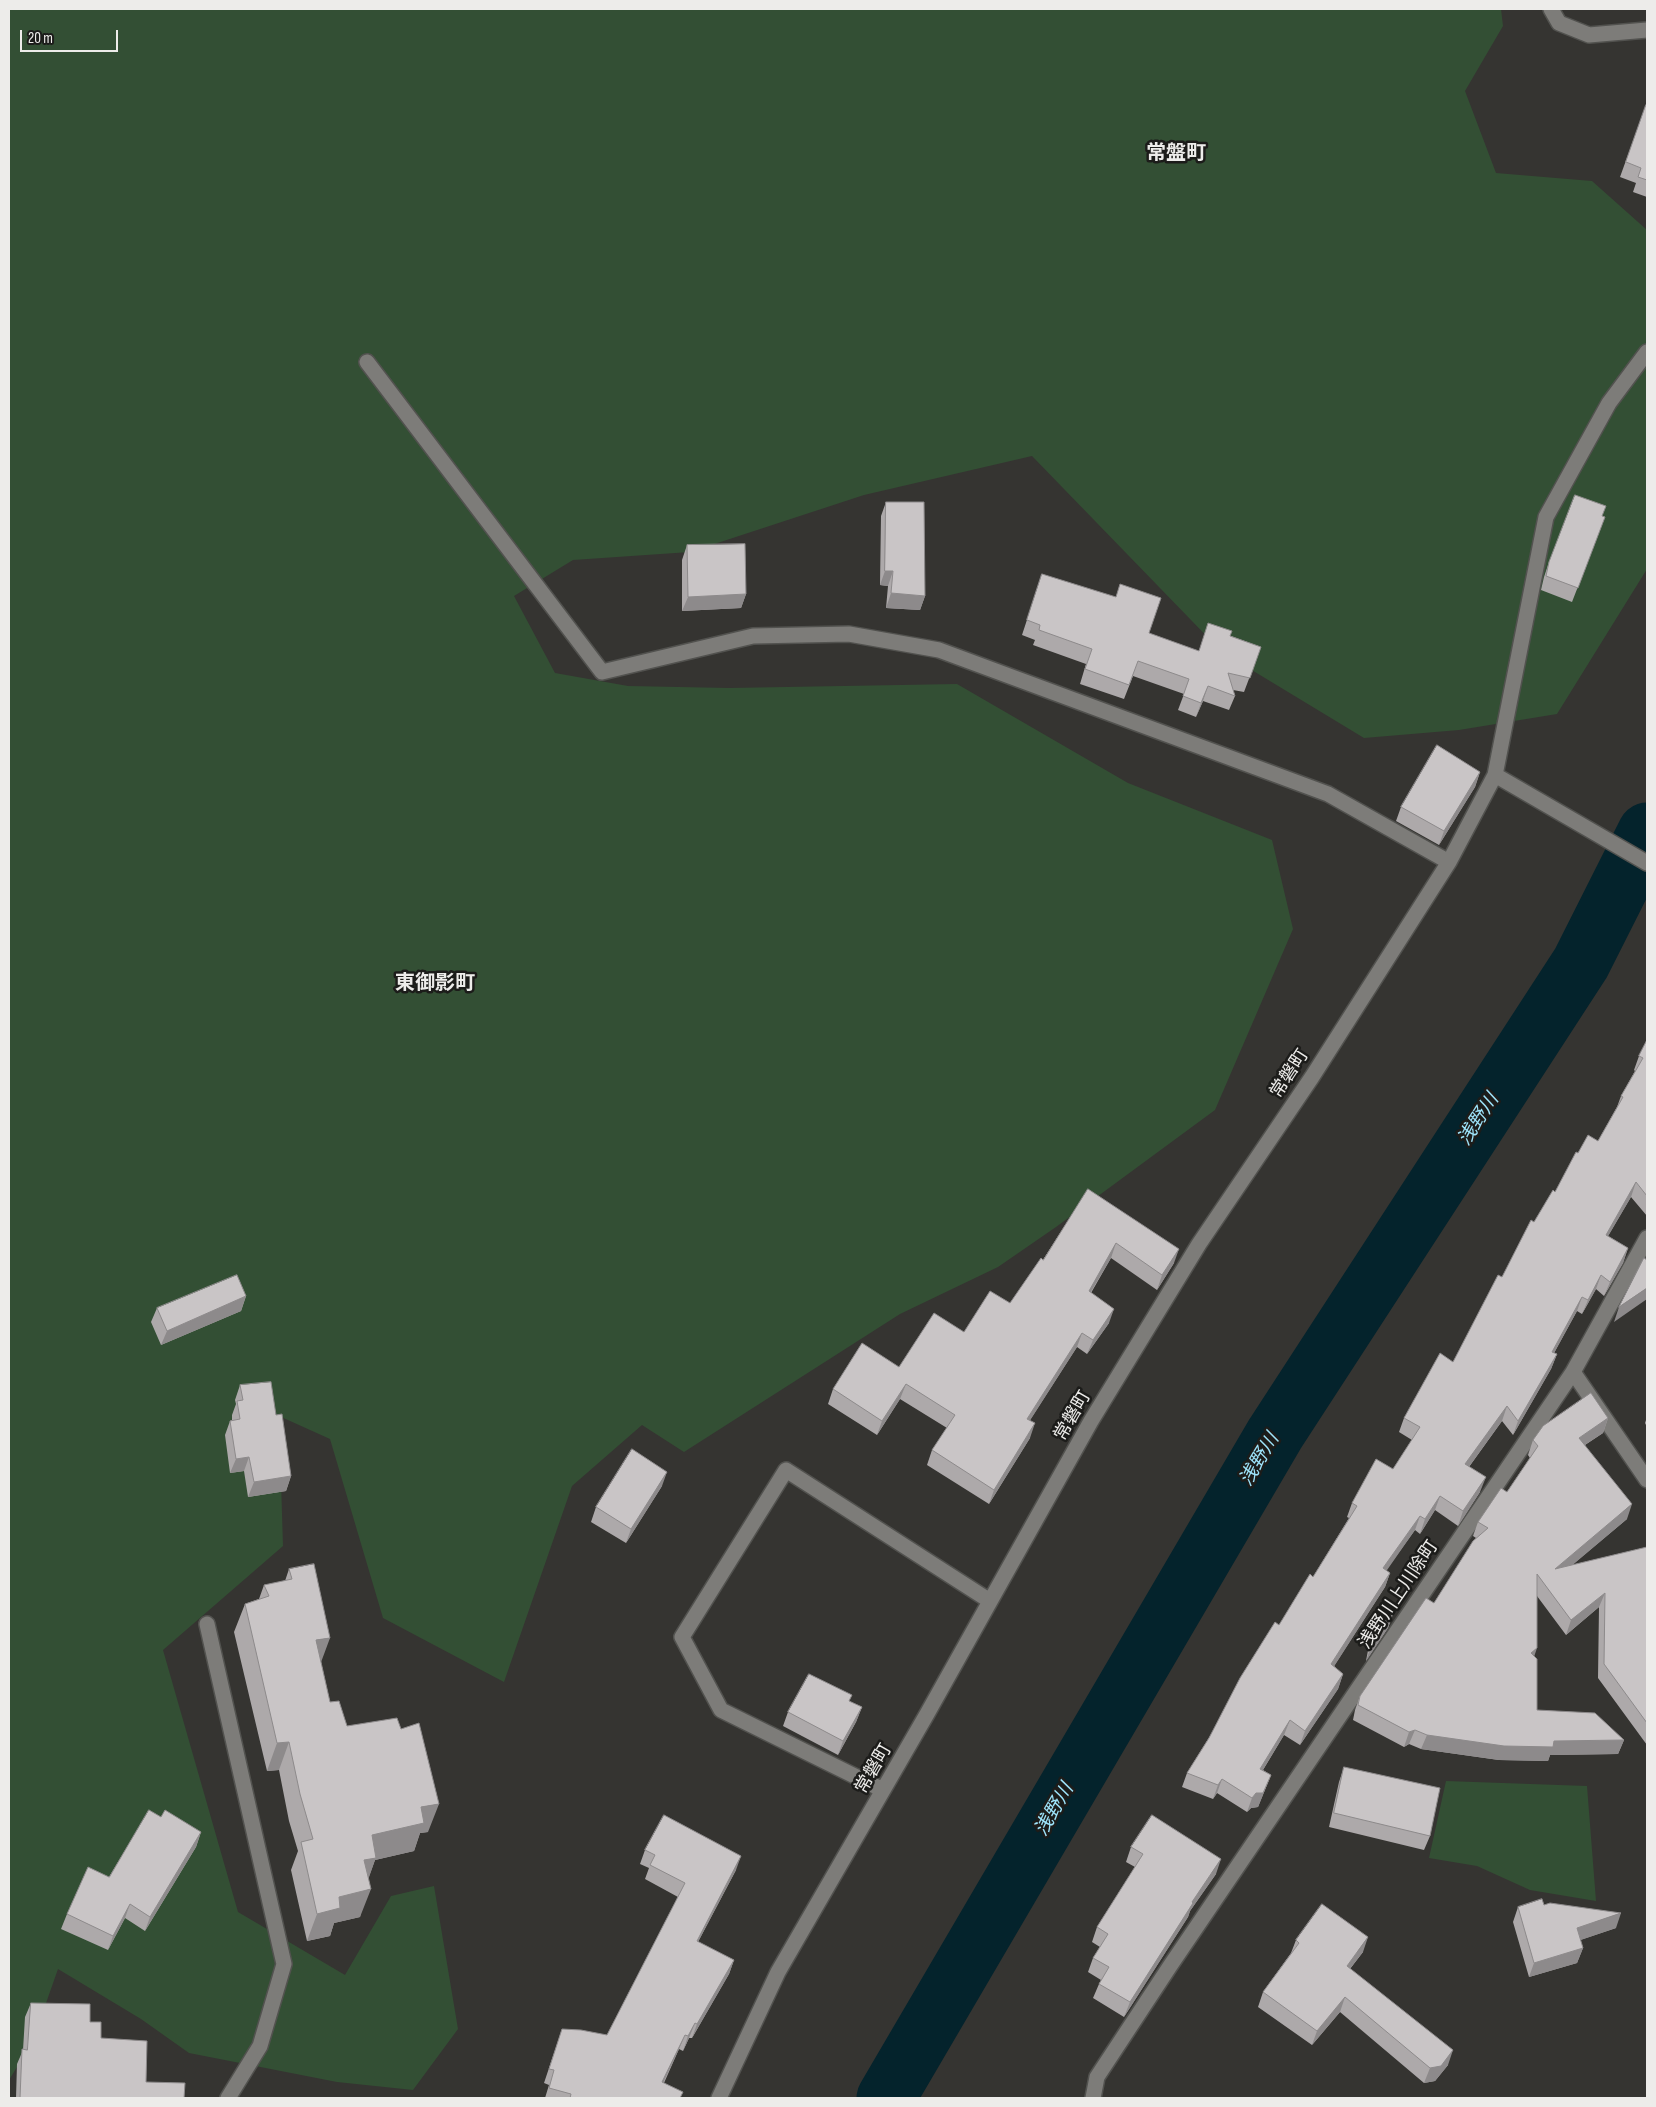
<!DOCTYPE html>
<meta charset="utf-8">
<style>
body{margin:0}
#map{position:relative;width:1656px;height:2107px;overflow:hidden;background:#353431;font-family:"Sofia Sans Condensed",sans-serif}
canvas{display:block}
.frame{position:absolute;inset:0;border:10px solid #edecea;pointer-events:none}
.scale{position:absolute;left:20px;top:30px;width:98px;height:22px;box-sizing:border-box;border:2px solid #edecea;border-top:0;padding-left:6px;font-size:15px;line-height:18px;white-space:nowrap;color:#edecea;-webkit-text-stroke:4px #1c1c1a;paint-order:stroke}
</style>
<div id="map">
<canvas width="1656" height="2107"></canvas>
<div class="frame"></div>
<div class="scale">20 m</div>
</div>
<script>
const g = document.querySelector('canvas').getContext('2d');
g.lineJoin = 'round';
function fill(path, color) { g.fillStyle = color; g.fill(path, 'evenodd'); }
function trace(path, color, width, dash) { g.strokeStyle = color; g.lineWidth = width; g.lineCap = dash ? 'butt' : 'round'; g.setLineDash(dash || []); g.stroke(path); }
function write(font, color, halo, rows, align = 'center') {
  g.font = font + ' "Sofia Sans Condensed","Noto Sans JP",sans-serif'; g.lineWidth = 5; g.setLineDash([]); g.textBaseline = 'middle'; g.strokeStyle = halo; g.fillStyle = color; for (const [text, x, y, turn = 0] of rows) {
    g.save(); g.translate(x, y); g.rotate((+turn || 0) * Math.PI / 180); g.textAlign = isNaN(turn) ? turn : align; if (halo) g.strokeText(text, 0, 0); g.fillText(text, 0, 0); g.restore();
  }
}
fill(new Path2D(`
 M9,9H1501L1503,26L1465,91L1496,173L1592,181L1647,230V569L1557,714L1459,730L1364,738L1222,652L1032,456L864,495L690,552L573,560L514,596L555,673L628,686L729,688L957,684L1128,783L1272,840L1293,929L1215,1110L1056,1227L998,1267L900,1314L684,1452L642,1425L572,1486L504,1682L383,1618L330,1439L279,1416L283,1546L163,1650L238,1912L345,1975L391,1896L434,1886L458,2029L413,2090L337,2082L189,2053L141,2019L58,1969L32,2043L9,2080Z
 M1446,1781L1587,1786L1596,1901L1530,1890L1477,1866L1429,1858Z`), '#334f34');
trace(new Path2D(`
 M886,2098L1275,1434L1581,963L1647,832`), '#04232c', 59);
const minor = new Path2D(`
 M1551,9L1559,23L1589,35L1647,30
 M367,362L602,672L753,636L849,634L939,650L1328,794L1449,862
 M1495,775L1647,863
 M1573,1372L1647,1480
 M207,1624L284,1964L260,2046L228,2098
 M883,1790L721,1710L682,1637L786,1470L990,1601
 M719,2098L778,1972L927,1714L1091,1421L1199,1244L1312,1077L1449,862L1495,775L1546,517L1609,403L1647,352
 M1093,2098L1097,2077L1170,1966L1573,1372L1647,1238`);
trace(minor, '#52524f', 18);
trace(minor, '#7d7c79', 15);
fill(new Path2D(`
 M1646,105L1647,106V197L1633,192L1636,183L1620,177Z
 M886,502L925,596L920,610L886,608L888,586L880,585L881,516Z
 M1602,516L1605,517L1572,602L1541,590L1544,577L1549,562Z
 M687,545L746,594L741,608L682,611V560Z
 M1042,574L1149,633L1198,651L1231,636L1261,647L1244,692L1233,690L1235,696L1229,710L1203,701L1196,717L1178,710L1184,694L1133,676L1124,699L1080,684L1086,664L1033,645L1035,640L1022,635Z
 M1480,772L1475,787L1439,845L1396,821L1401,807Z
 M1647,1040V1216L1631,1197L1608,1236L1628,1248L1623,1263L1604,1296L1596,1289L1582,1314L1577,1311L1554,1353L1557,1354L1551,1369L1513,1435L1502,1421L1469,1467L1480,1492L1458,1526L1435,1510L1420,1534L1415,1530L1386,1570L1390,1573L1385,1587L1334,1666L1343,1674L1338,1689L1300,1745L1284,1735L1263,1770L1271,1775L1258,1807L1251,1808L1247,1812L1217,1793L1213,1799L1182,1787L1187,1773L1279,1625L1313,1577L1349,1518L1347,1517L1352,1503L1393,1469L1412,1440L1399,1432L1404,1418L1453,1362L1534,1222L1555,1192L1578,1153L1598,1141L1617,1107L1621,1096L1635,1071L1634,1070L1639,1056Z
 M1088,1189L1174,1263L1157,1290L1111,1258L1091,1293L1109,1323L1087,1354L1077,1347L1030,1420V1438L989,1504L927,1465L932,1450L947,1428L900,1399L877,1435L828,1404L833,1389L899,1367L964,1332L1010,1303L1043,1260Z
 M246,1296L241,1311L161,1345L151,1322L157,1308Z
 M240,1385L276,1415L291,1476L286,1491L248,1497L244,1471L230,1473L225,1435L230,1421L232,1420V1415L236,1404L235,1400Z
 M1647,1417V1427L1645,1423Z
 M1608,1418L1603,1433L1585,1445L1627,1519L1572,1565L1647,1547V1745L1598,1678L1599,1607L1566,1635L1537,1596L1534,1656L1537,1710L1624,1740L1618,1754L1550,1755L1548,1761L1499,1760L1421,1749L1409,1744L1404,1747L1353,1720L1355,1710L1360,1696L1434,1603L1476,1538L1473,1536L1478,1522L1507,1492L1530,1458L1528,1455L1533,1440Z
 M662,1486L626,1543L591,1522L596,1507Z
 M289,1569L321,1662L330,1702L347,1726L428,1832L420,1833L414,1851L375,1860L368,1879L360,1917L334,1923L330,1936L307,1941L291,1870L298,1851L289,1821L279,1770L267,1771L234,1632L245,1604L259,1599L264,1585L285,1581Z
 M1393,1614L1388,1628L1366,1661L1369,1645L1374,1631Z
 M849,1701L862,1707L856,1722L838,1755L783,1726L788,1712Z
 M1344,1767L1430,1836L1424,1850L1329,1827L1339,1782Z
 M161,1817L201,1832L196,1847L145,1931L125,1918L108,1950L61,1929L67,1914L109,1877Z
 M1131,1847L1216,1874L1190,1911L1188,1917L1124,2017L1093,1998L1099,1984L1101,1980L1088,1972L1093,1958L1100,1947L1092,1942L1097,1927L1135,1867L1126,1862Z
 M645,1850L736,1870L698,1942L734,1960L729,1974L692,2038H689L683,2051L679,2049L664,2083L681,2098H545L549,2085L544,2083L562,2029L607,2035L678,1897L645,1879L649,1868L640,1864Z
 M1544,1905L1616,1928L1580,1940L1583,1948L1577,1963L1529,1977L1513,1922L1518,1907Z
 M1296,1940L1363,1952L1350,1969L1448,2065L1435,2081L1424,2083L1340,2012L1312,2045L1258,2007L1263,1992L1291,1953Z
 M31,2003L90,2022L101,2038L146,2082L184,2098H16L17,2064L23,2050L25,2017Z`), '#ada9aa');
fill(new Path2D(`
 M885,571H893L888,586L880,585Z
 M891,593L925,596L920,610L886,608Z
 M746,594L741,608L682,611L688,597Z
 M1208,686L1203,701L1196,717L1201,703Z
 M1480,772L1475,787L1439,845L1444,831Z
 M1636,1182L1631,1197L1600,1250L1606,1235Z
 M1116,1243L1111,1258L1083,1305L1089,1291Z
 M1628,1248L1623,1263L1604,1296L1610,1282Z
 M1179,1249L1174,1263L1157,1290L1162,1275Z
 M1601,1275L1596,1289L1582,1314L1588,1300Z
 M1647,1288V1299L1614,1322L1619,1307Z
 M246,1296L241,1311L161,1345L167,1331Z
 M1582,1297L1577,1311L1547,1366L1552,1352Z
 M1114,1309L1109,1323L1087,1354L1093,1340Z
 M1082,1333L1077,1347L1022,1433L1027,1419Z
 M1557,1354L1551,1369L1513,1435L1518,1421Z
 M906,1384L900,1399L877,1435L882,1421Z
 M1507,1406L1502,1421L1460,1479L1465,1464Z
 M1608,1418L1603,1433L1574,1452L1579,1438Z
 M1035,1423L1030,1438L989,1504L994,1490Z
 M249,1457L244,1471L230,1473L236,1459Z
 M667,1472L662,1486L626,1543L631,1529Z
 M291,1476L286,1491L248,1497L254,1482Z
 M1486,1477L1480,1492L1458,1526L1463,1511Z
 M1440,1496L1435,1510L1420,1534L1425,1519Z
 M1632,1504L1627,1519L1550,1584L1555,1569Z
 M1420,1516L1415,1530L1378,1583L1383,1568Z
 M1390,1573L1385,1587L1326,1679L1331,1664Z
 M1605,1593L1599,1607L1566,1635L1571,1620Z
 M1393,1614L1388,1628L1366,1661L1371,1646Z
 M330,1638L320,1665L316,1640Z
 M1537,1648L1532,1663L1531,1653Z
 M1343,1674L1338,1689L1300,1745L1305,1731Z
 M862,1707L856,1722L838,1755L843,1741Z
 M1290,1720L1284,1735L1255,1783L1260,1769Z
 M1415,1730L1409,1744L1404,1747L1409,1732Z
 M1427,1735L1554,1741L1624,1740L1618,1754L1550,1755L1548,1761L1499,1760L1421,1749Z
 M289,1742L279,1770L267,1771L277,1743Z
 M1271,1775L1258,1807L1251,1808L1247,1812L1252,1798Z
 M1222,1779L1217,1793L1213,1799L1218,1785Z
 M439,1804L428,1832L420,1833L414,1851L375,1860L366,1886L354,1888L372,1835L421,1807Z
 M201,1832L196,1847L145,1931L150,1917Z
 M741,1856L736,1870L691,1955L697,1941Z
 M1221,1859L1216,1874L1190,1911L1188,1917L1124,2017L1130,2002L1192,1902Z
 M371,1889L360,1917L334,1923L330,1936L307,1941L317,1914L339,1897Z
 M130,1904L125,1918L108,1950L113,1936Z
 M1621,1913L1616,1928L1572,1943L1577,1928Z
 M1368,1937L1363,1952L1341,1980L1347,1966Z
 M1583,1948L1577,1963L1529,1977L1534,1963Z
 M734,1960L729,1974L692,2038L697,2024Z
 M1345,1997L1340,2012L1312,2045L1317,2031Z
 M695,2023L689,2038L683,2051L688,2036Z
 M685,2035L679,2049L657,2096L662,2082Z
 M1453,2050L1448,2065L1435,2081L1424,2083L1430,2068Z`), '#8d8a8b');
const building = new Path2D(`
 M1646,105L1647,106V180L1638,177L1641,168L1626,162Z
 M1575,495L1606,506L1602,516L1605,517L1578,588L1546,576L1549,562Z
 M886,502H924L925,596L891,593L893,571H885Z
 M745,544L746,594L688,597L687,545Z
 M1042,574L1116,597L1120,584L1161,598L1149,633L1199,651L1208,623L1232,631L1230,636L1261,647L1250,678L1228,673L1235,696L1208,686L1201,703L1183,696L1189,679L1138,661L1129,685L1085,669L1092,649L1039,630L1040,625L1027,620Z
 M1437,745L1480,772L1444,831L1401,807Z
 M1647,1040V1196L1636,1182L1606,1235L1628,1248L1610,1282L1601,1275L1588,1300L1582,1297L1552,1352L1557,1354L1518,1421L1507,1406L1465,1464L1486,1477L1463,1511L1440,1496L1425,1519L1420,1516L1383,1568L1390,1573L1331,1664L1343,1674L1305,1731L1290,1720L1260,1769L1271,1775L1263,1793H1256L1252,1798L1222,1779L1218,1785L1187,1773L1209,1738L1240,1678L1275,1622L1279,1625L1310,1574L1313,1577L1357,1506L1352,1503L1376,1459L1393,1469L1420,1427L1404,1418L1440,1353L1453,1362L1498,1275L1502,1277L1531,1220L1534,1222L1553,1190L1555,1192L1576,1152L1578,1153L1588,1135L1598,1141L1623,1097L1621,1096L1643,1058L1639,1056Z
 M1088,1189L1179,1249L1162,1275L1116,1243L1089,1291L1114,1309L1093,1340L1082,1333L1027,1419L1035,1423L994,1490L932,1450L955,1415L906,1384L882,1421L833,1389L862,1343L899,1367L934,1313L964,1332L990,1291L1010,1303L1041,1258L1043,1260Z
 M1644,1258L1647,1260V1288L1619,1307Z
 M237,1275L246,1296L167,1331L157,1308Z
 M271,1382L276,1415L282,1414L291,1476L254,1482L249,1457L236,1459L230,1421L240,1419L237,1401L243,1400L240,1385Z
 M1591,1393L1608,1418L1579,1438L1632,1504L1555,1569L1647,1547V1723L1604,1664L1605,1593L1571,1620L1537,1574V1648L1531,1653L1537,1659V1710L1595,1713L1624,1740L1554,1741L1553,1747L1504,1746L1427,1735L1415,1730L1409,1732L1358,1705L1360,1696L1426,1598L1434,1603L1473,1541L1488,1528L1478,1522L1501,1488L1507,1492L1538,1446L1533,1440L1543,1426Z
 M632,1449L667,1472L631,1529L596,1507Z
 M314,1564L330,1638L316,1640L330,1702L339,1701L347,1726L397,1718L401,1729L419,1723L439,1804L421,1807L424,1823L372,1835L376,1858L364,1860L371,1889L339,1897L340,1908L317,1914L301,1842L313,1839L300,1794L289,1742L277,1743L245,1604L269,1596L264,1585L292,1579L289,1569Z
 M1393,1614L1371,1646L1374,1631Z
 M809,1674L852,1695L849,1701L862,1707L843,1741L788,1712Z
 M1344,1767L1440,1788L1430,1836L1334,1813Z
 M149,1810L161,1817L165,1810L201,1832L150,1917L130,1904L113,1936L67,1914L88,1867L109,1877Z
 M664,1815L741,1856L697,1941L734,1960L697,2024L695,2023L688,2036L685,2035L662,2082L683,2092L680,2098H570L571,2094L549,2088L554,2070L549,2069L562,2029L581,2030L607,2035L685,1883L650,1865L655,1855L645,1850Z
 M1152,1815L1221,1859L1192,1902L1193,1903L1130,2002L1099,1984L1109,1967L1093,1958L1108,1934L1097,1927L1143,1854L1131,1847Z
 M1542,1899L1544,1905L1550,1903L1621,1913L1577,1928L1583,1948L1534,1963L1518,1907Z
 M1322,1904L1368,1937L1347,1966L1453,2050L1441,2066L1430,2068L1345,1997L1317,2031L1263,1992L1299,1943L1296,1940Z
 M31,2003L90,2004V2022H101V2038L147,2041L146,2082L185,2083L184,2098H20L22,2049L27,2050Z`);
fill(building, '#c9c5c6');
trace(building, '#8d8a8b', 1);
write('18px', '#edecea', '#1c1c1a', [
 ["常磐町",1290,1074,-57],
 ["常磐町",1073,1416,-60],
 ["浅野川上川除町",1399,1595,-56],
 ["常磐町",874,1769,-60]
]);
write('italic 19px', '#9ee4fb', '#1c1c1a', [
 ["浅野川",1479,1120,-57],
 ["浅野川",1260,1460,-59],
 ["浅野川",1055,1810,-60]
]);
write('bold 20px', '#edecea', '#1c1c1a', [
 ["常盤町",1176,154],
 ["東御影町",435,984]
]);
</script>
